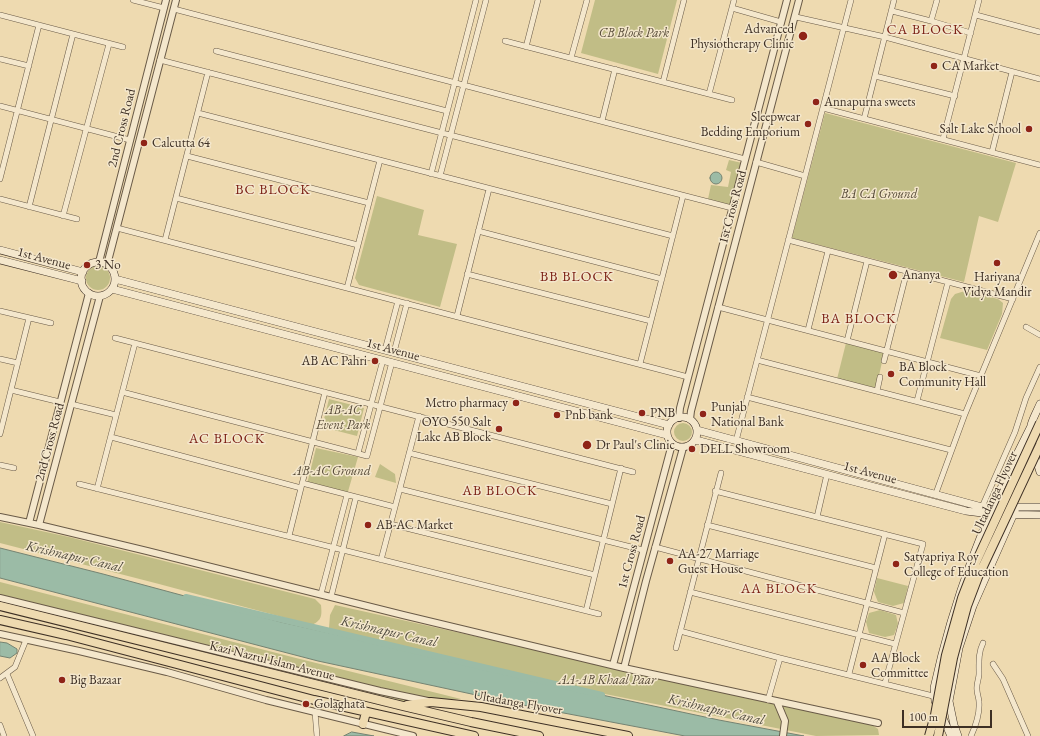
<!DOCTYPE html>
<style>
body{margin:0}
#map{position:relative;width:1040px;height:736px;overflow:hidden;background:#eedab0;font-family:"EB Garamond",serif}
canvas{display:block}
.scale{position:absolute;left:902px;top:710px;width:90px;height:18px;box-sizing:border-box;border:2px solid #3d2f24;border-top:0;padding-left:5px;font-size:12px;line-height:14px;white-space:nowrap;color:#3d2f24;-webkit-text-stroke:3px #f4e7cc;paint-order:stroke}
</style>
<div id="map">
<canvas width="1040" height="736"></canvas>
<div class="scale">100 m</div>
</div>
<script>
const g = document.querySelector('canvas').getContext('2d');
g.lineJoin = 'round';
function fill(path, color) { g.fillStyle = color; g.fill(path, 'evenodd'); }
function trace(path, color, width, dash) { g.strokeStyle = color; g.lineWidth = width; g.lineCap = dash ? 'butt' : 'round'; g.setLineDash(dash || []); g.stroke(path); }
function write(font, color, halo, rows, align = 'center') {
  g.font = font + ' "EB Garamond",serif'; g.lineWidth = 3; g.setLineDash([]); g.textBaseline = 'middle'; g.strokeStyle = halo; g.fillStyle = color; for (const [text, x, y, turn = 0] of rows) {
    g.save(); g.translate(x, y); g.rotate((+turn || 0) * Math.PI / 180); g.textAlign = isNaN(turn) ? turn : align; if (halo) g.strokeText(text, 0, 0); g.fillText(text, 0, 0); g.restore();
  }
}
fill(new Path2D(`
 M595,0H677L658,74L581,53Z
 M825,113L1016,163L998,222L979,216L964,282L792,238Z
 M729,160L742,163L731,206L708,199L711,185L728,187L731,172L726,170Z
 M377,196L424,210L418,235L457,244L440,307L359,285L355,278Z
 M86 278a12 12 0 1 1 24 0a12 12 0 1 1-24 0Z
 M965,291L998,299L1003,303L1002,314L987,350L940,338L951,299L955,294Z
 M846,343L884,353L876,389L837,379Z
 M329,399L364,408L357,436L322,427Z
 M674 432a9 9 0 1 1 18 0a9 9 0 1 1-18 0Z
 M316,448L358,457L347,495L307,484Z
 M380,464L395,474L396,483L375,477Z
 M0,522L69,537L315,599L321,605C322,616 322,620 312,625L159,584L0,543Z
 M877,578L908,586L904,603L893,606L878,602L874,592Z
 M0,582L296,658L461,699L402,701L295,672L0,599Z
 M335,605L872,725L878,729L879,735L816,736L605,694L336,632L331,631L329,628L330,615Z
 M880,610L896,615L898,624L894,635L885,637L869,633L866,622L869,613Z`), '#c1bd86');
const water = new Path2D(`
 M710 178a6 6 0 1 1 12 0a6 6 0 1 1-12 0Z
 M0,548L103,574L281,622L428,655L527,679L719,720L804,736H685L532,707L318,661L0,578Z
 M0,642L7,643L17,649V653L10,658L0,656Z
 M352,732L374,736H344Z`);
fill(water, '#9bbba6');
trace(water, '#758372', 1);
trace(new Path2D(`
 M186,597L602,695`), '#9bbba6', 6);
const minor = new Path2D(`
 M133,0L164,8
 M732,8L781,22
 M174,9L745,159
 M892,11L931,21L937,0
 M0,15L123,47
 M976,15L1040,32
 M796,17L885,37L1040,79
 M931,21L971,33
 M505,41L732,100
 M526,47L538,0
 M216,51L447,111
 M571,58L587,0
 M0,59L29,66
 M160,60L732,208
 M875,76L955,96
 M663,82L684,0
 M709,94L734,0
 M0,106L130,140
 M823,108L1040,165
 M198,113L673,236
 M864,119L894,0
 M602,121L615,69
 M943,139L979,0
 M992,152L1012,72
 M187,156L369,203
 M756,162L805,176
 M431,174L476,0
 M440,176L486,0
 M0,179L39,25
 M176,198L358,245
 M0,199L77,219
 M29,207L73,34
 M63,216L109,44
 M117,228L688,377
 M478,231L662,279
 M165,240L208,72
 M788,240L1013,299
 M467,274L651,321
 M347,288L380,160
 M718,307L981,376
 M0,311L51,323
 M457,316L489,189
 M1026,327L1040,335
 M808,330L828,251
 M115,338L633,472
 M847,341L867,261
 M385,350L398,301
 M394,352L407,303
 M0,359L18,363
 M757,360L965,414
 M884,361L907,271
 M640,364L683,196
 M11,390L60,402
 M877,391L880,377
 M122,392L367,456L392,362
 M747,397L951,450
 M917,401L948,282
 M71,404L116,415
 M0,434L29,318
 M111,437L301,488
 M736,441L851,0
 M358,453L383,360
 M409,453L612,504
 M0,465L14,468
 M302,483L395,507
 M79,484L599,614
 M97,489L135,343
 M400,489L643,550
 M715,491L923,544L885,683
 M936,493L965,414L1040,233
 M982,507L1015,432L1026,398L1040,367
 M817,517L827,474
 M390,524L595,575
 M707,525L876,568
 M289,536L325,392
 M655,547L904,613
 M381,560L419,416
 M690,592L895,644
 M321,594L347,495
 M331,597L356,497
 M586,611L621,468
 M680,631L780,658L937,697
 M676,648L721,473
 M993,664L1003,679L1028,736
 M7,674L33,736
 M849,674L885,534
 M0,678L15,667L26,640
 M768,700L780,658
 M315,712L317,736
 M0,725L4,736
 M971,736C976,725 980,714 979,702C979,698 977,694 977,690C976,684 979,679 979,674C979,663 978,653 983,643`);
const tertiary = new Path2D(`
 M99,262L166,0
 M107,265L176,0
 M679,418L680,408L787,0
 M690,419L691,411L799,0
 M0,517L39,525L147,551L403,615L624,668L878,723
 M29,523L89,293
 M39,525L100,296
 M0,598L380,691L428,701
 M0,634L79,651L167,672L266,700L413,736
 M613,665L672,444
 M624,668L646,581L683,448
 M777,702L785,721L783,736`);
const secondary = new Path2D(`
 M0,250L83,272
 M0,260L82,281
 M81 279a17 17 0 1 1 34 0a17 17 0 1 1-34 0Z
 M115,279L669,425
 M112,289L667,435
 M1040,404C1037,411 1033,418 1031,425C1029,438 1036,459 1040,472
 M667 432a15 15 0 1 1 30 0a15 15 0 1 1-30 0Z
 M697,430L982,507H1040
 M696,440L966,511L990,514L1040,515
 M951,736L935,701L934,688C954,596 988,509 1031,426
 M958,736L954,725L949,701L959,648L973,606L1015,511`);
const primary = new Path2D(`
 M0,606L403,706L471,722L539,736
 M0,620L66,635L314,700L474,736
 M407,705L431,702L481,707L628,736
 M363,724L366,712`);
trace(minor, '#695a47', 6);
trace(tertiary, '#695a47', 8);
trace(secondary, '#3d2f24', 8);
trace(primary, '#3d2f24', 10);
trace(minor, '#f4e7cc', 5);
trace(tertiary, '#f4e7cc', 6);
trace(secondary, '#f4e7cc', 7);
trace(primary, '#eedab0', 8);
const primaryBridge = new Path2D(`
 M929,736L935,715L946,655L962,598L976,562L1040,423
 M938,736L953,658L967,606L978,577L1040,445`);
trace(primaryBridge, '#3d2f24', 10, []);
trace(primaryBridge, '#eedab0', 8);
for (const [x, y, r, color] of [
 [803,36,5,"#8f2418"],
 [934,66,4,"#8f2418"],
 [816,102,4,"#8f2418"],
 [808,124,4,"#8f2418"],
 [1029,129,4,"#8f2418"],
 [144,143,4,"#8f2418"],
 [997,263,4,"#8f2418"],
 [87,265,4,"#8f2418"],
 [893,275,5,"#8f2418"],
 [375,361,4,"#8f2418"],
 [891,374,4,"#8f2418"],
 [516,403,4,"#8f2418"],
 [642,413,4,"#8f2418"],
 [703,414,4,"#8f2418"],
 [557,415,4,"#8f2418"],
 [499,429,4,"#8f2418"],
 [587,445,5,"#8f2418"],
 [692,449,4,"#8f2418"],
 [368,525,4,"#8f2418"],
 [670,561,4,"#8f2418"],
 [896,564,4,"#8f2418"],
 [863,665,4,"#8f2418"],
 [62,680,4,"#8f2418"],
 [306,704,4,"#8f2418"]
]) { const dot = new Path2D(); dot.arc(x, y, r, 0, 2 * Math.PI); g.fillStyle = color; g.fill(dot); trace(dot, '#f4e7cc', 1.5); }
write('13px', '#3d2f24', '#f4e7cc', [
 ["Advanced",794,29,"right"],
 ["Physiotherapy Clinic",794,44,"right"],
 ["CA Market",942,66],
 ["Annapurna sweets",824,102],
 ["Sleepwear",800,117,"right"],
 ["Bedding Emporium",800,132,"right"],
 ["Salt Lake School",1021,129,"right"],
 ["Calcutta 64",152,143],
 ["3 No",95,265],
 ["Ananya",902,275],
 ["Hariyana",997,277,"center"],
 ["Vidya Mandir",997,292,"center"],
 ["AB AC Pahri",367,361,"right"],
 ["BA Block",899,367],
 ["Community Hall",899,382],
 ["Metro pharmacy",508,403,"right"],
 ["Punjab",711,407],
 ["National Bank",711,422],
 ["PNB",650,413],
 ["Pnb bank",565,415],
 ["OYO 550 Salt",491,422,"right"],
 ["Lake AB Block",491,437,"right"],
 ["Dr Paul's Clinic",596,445],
 ["DELL Showroom",700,449],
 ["AB-AC Market",376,525],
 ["AA-27 Marriage",678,554],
 ["Guest House",678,569],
 ["Satyapriya Roy",904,557],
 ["College of Education",904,572],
 ["AA Block",871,658],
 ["Committee",871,673],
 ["Big Bazaar",70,680],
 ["Golaghata",314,704]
], 'left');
write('italic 13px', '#574b38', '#f4e7cc', [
 ["CB Block Park",634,33],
 ["BA CA Ground",879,194],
 ["AB-AC",343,410],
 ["Event Park",343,425],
 ["AB-AC Ground",332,471],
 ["AA-AB Khaal Paar",607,680]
]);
write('13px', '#3d2f24', '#f4e7cc', [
 ["2nd Cross Road",122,128,-76],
 ["1st Cross Road",733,207,-75],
 ["1st Avenue",44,259,15],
 ["1st Avenue",393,350,15],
 ["2nd Cross Road",50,442,-75],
 ["1st Avenue",870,473,15],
 ["Ultadanga Flyover",995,493,-65],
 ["1st Cross Road",632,552,-75],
 ["Kazi Nazrul Islam Avenue",272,661,14],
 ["Ultadanga Flyover",518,703,10]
]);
g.letterSpacing = '1px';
write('14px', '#7a1f14', '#f4e7cc', [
 ["CA BLOCK",925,30],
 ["BC BLOCK",273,190],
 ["BB BLOCK",577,277],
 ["BA BLOCK",859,319],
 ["AC BLOCK",227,439],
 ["AB BLOCK",500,491],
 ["AA BLOCK",779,589]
]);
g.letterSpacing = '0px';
write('italic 14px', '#504b3e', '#f4e7cc', [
 ["Krishnapur Canal",74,557,13],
 ["Krishnapur Canal",389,632,13],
 ["Krishnapur Canal",716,710,13]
]);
</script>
